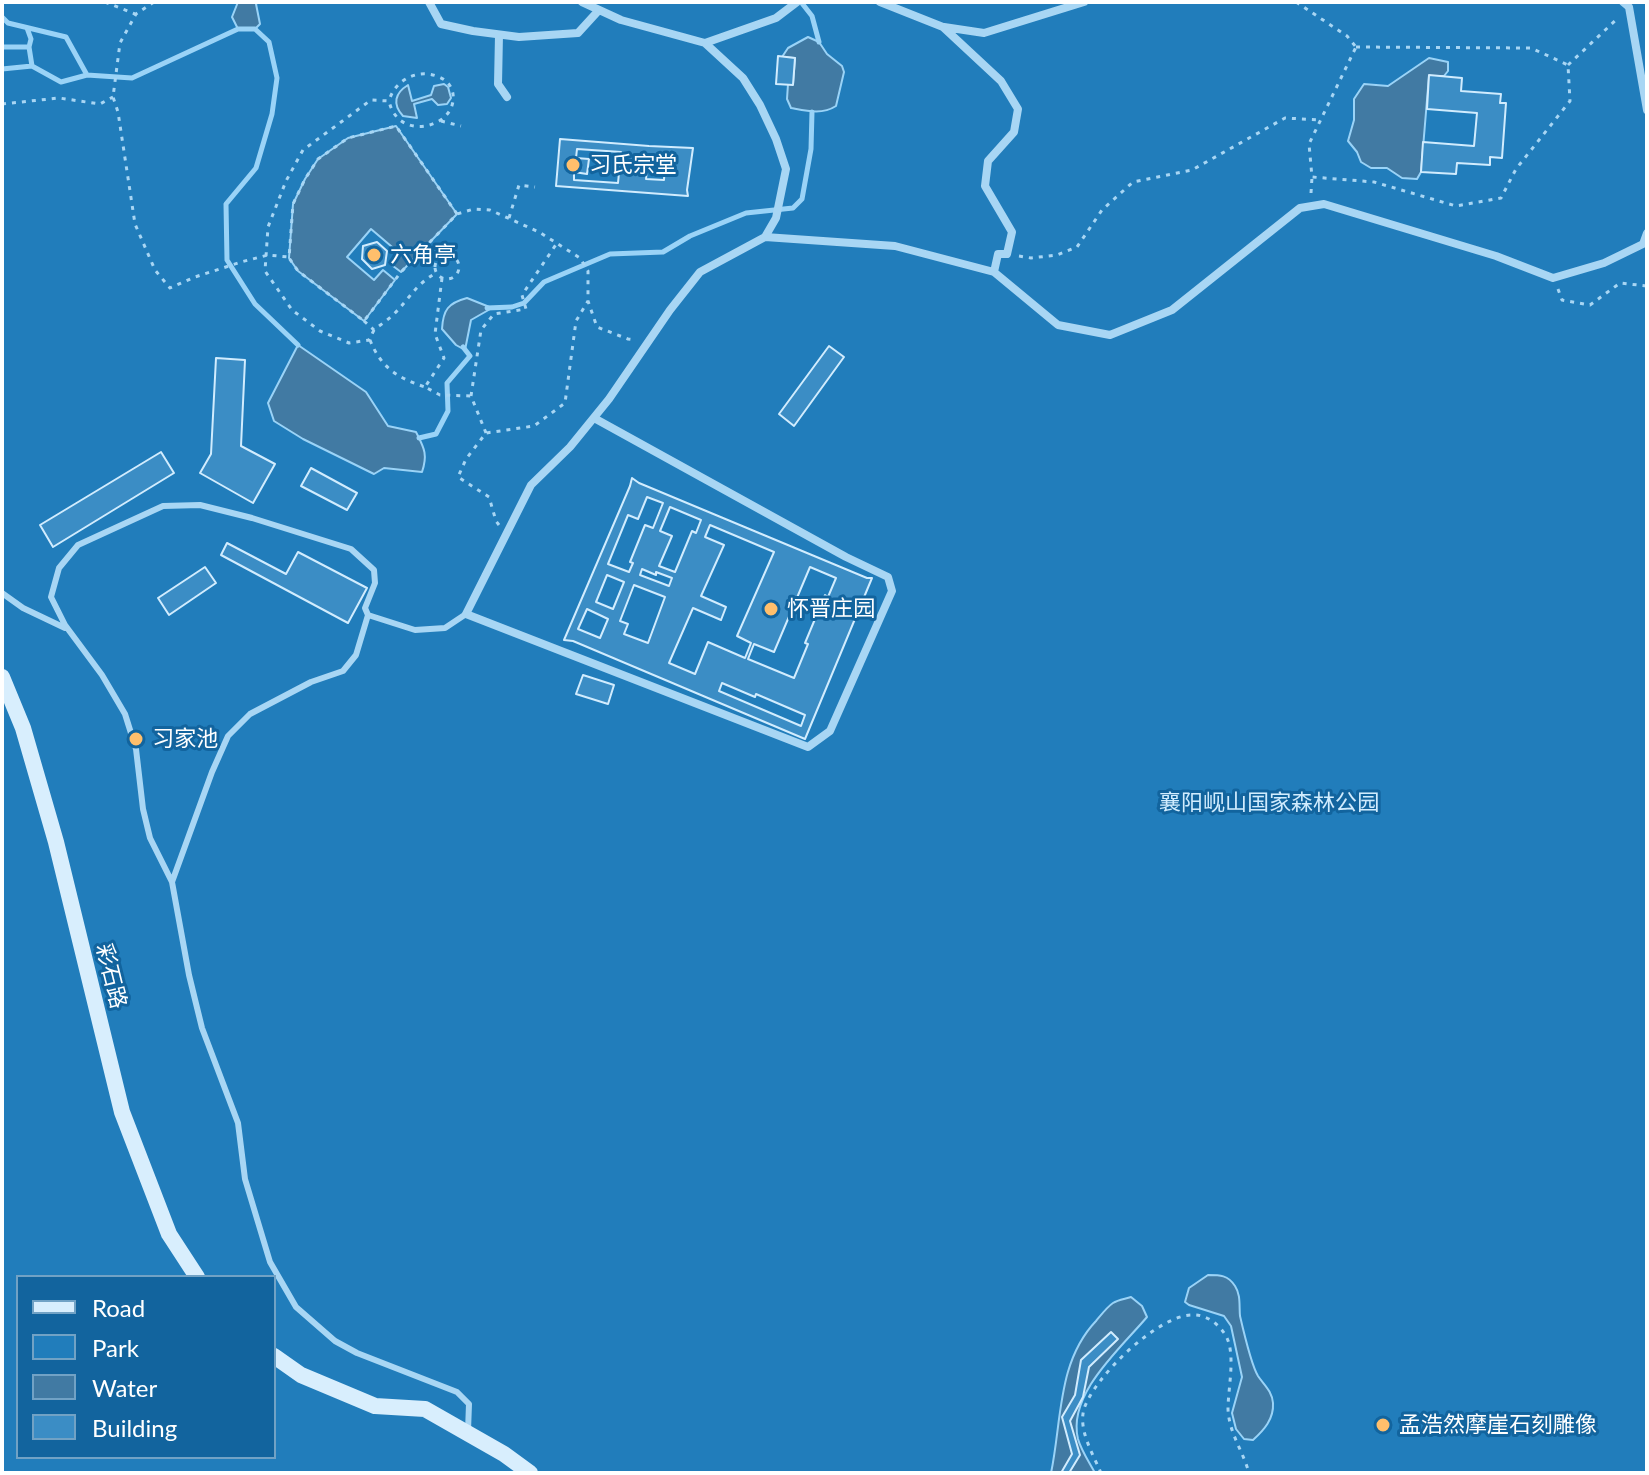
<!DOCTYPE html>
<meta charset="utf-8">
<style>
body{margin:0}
#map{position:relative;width:1649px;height:1475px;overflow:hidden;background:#12649e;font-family:Lato,sans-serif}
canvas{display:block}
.frame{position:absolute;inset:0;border:4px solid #fff;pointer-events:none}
.legend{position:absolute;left:16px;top:1275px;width:260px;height:184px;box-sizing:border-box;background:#12649e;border:2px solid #71a2c5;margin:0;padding:10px 14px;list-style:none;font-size:24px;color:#fff}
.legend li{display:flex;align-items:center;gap:16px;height:40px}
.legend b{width:40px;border:2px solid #71a2c5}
</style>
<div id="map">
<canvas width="1649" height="1475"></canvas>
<div class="frame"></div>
<ul class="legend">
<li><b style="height:10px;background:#d8eefd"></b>Road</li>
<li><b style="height:22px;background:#217dbb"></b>Park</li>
<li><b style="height:22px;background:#417aa3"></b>Water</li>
<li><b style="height:22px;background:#3b8dc5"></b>Building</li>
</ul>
</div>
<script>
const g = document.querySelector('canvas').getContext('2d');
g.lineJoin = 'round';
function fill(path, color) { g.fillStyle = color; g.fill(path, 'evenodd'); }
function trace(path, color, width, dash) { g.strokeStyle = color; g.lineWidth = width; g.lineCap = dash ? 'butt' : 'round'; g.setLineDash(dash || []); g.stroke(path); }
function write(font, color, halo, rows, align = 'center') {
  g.font = font + ' Lato,"Noto Sans SC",sans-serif'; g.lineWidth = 6; g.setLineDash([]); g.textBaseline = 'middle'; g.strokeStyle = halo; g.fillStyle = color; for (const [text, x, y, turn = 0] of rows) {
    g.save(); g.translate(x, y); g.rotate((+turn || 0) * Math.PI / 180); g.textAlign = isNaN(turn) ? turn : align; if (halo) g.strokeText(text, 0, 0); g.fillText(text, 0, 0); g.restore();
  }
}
fill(new Path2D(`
 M2,2H1647V1473H2ZM18,1277H274V1457H18Z`), '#217dbb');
const water = new Path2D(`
 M238,2H259L256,4L260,24L255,29H238L232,17Z
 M808,37L819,42L827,54L842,66L844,72L836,106C822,115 807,111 791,108L787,99L788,84H793L795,58L782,57L788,48Z
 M1429,58L1448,62V71L1444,76H1429L1421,172L1417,179L1402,178L1387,168H1371L1361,162L1357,152L1348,141L1354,120V99L1364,84L1388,86Z
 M444,84L448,87L451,98L447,104L438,105L432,99L414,104L417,118L403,116C392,104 395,93 408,85L412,101L431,95L434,86Z
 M396,126L457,214L401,272L389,263L398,252L371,229L347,257L374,280L383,270L395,280L364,321L298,271L289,258L293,204L305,179L318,159L348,138Z
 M467,298L492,308L471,320L465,350L456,345L442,329C443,310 448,303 467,298Z
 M298,345L366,392L388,426L416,432C424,448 428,454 422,472L384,468L374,474L303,439L274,421L268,403Z
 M1208,1275C1220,1275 1228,1275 1235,1286C1241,1295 1239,1306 1240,1316C1243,1329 1252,1366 1258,1376C1264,1385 1272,1391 1273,1403C1274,1419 1264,1430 1253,1440L1244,1439L1236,1429L1232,1413L1242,1377L1231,1326L1224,1316L1189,1305L1185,1302L1189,1288Z
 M1131,1297L1142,1306L1147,1317C1121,1348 1067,1394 1078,1439C1081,1450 1089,1462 1095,1473H1051C1062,1421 1057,1362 1096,1321C1101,1315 1107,1307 1113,1303C1118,1300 1125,1299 1131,1297Z`);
fill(water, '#417aa3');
trace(water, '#9ad3f7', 2);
trace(new Path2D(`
 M801,2L812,16L819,42
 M2,17L8,23L66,37L87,75
 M27,28L31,39L29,47L32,66
 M2,47H29
 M2,69L32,66L61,82L87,75L132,78L238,29H255L269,42L277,78L272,114L256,168L226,204L227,260L255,304L298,345
 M487,308L512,307L524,303L544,282L610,254L663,252L690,236L746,213L793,208L802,199L811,149L812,112
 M419,438L436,434L448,411L447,383L470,356L463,347`), '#9ad3f7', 5);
const building = new Path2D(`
 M778,56L795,58L793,85L776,84Z
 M1429,75L1462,78L1461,91L1501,94L1500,103H1506L1502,158L1490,157V165L1457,163L1456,174L1421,172L1423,142L1474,146L1477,113L1427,109Z
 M560,139L649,146L693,148L687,190L688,196L556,186ZM577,149L621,152L618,183L574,180V172L587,174L589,159L576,158ZM648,160L665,161L664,180L646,179Z
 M377,242L387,251L385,265L372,269L362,259L363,246Z
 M829,346L844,357L794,426L779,414Z
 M216,358L245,360L241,446L275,464L253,503L200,473L211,454Z
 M161,452L174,473L53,547L40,525Z
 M311,468L357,493L347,510L301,486Z
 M632,478L639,483L867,578H872L805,739L573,641L564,640L630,486ZM647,497L663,503L653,528L645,525L630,562L633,563L629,572L608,564L628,515L638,519ZM670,507L701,520L696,533L692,531L675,572L659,566L672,536L660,531ZM710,525L774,552L737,636L751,643L745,658L708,642L695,674L669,663L693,608L721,620L726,607L701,596L724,545L705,537ZM810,567L836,578L828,597L825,595L805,643L808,644L794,678L748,659L754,644L774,652ZM642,569L656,575V572L672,578L669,586L640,575ZM607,575L624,582L613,609L596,602ZM634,585L665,597L648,643L624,634L628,624L620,621ZM587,609L608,619L600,638L578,629ZM722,683L755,697L756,694L805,715L801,726L719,691Z
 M227,543L286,574L298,552L367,588L348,623L221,555Z
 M205,567L216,583L169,615L158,598Z
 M583,675L614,685L608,704L576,694Z
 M1111,1332L1118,1339L1089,1367L1083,1397L1070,1421L1080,1455L1069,1473H1061L1072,1454L1062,1417L1075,1395L1081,1360Z`);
fill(building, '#3b8dc5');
trace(building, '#d1ecfe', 2);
trace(new Path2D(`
 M105,2L135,14
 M154,2L136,14L120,43L113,97L118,112L135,224L155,270L170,288L195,277L241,262L268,255L288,257
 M1296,2L1347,36L1356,47
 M1356,47L1531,48L1568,65L1570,101L1516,169L1501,198L1456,206L1374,182L1312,177L1309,144Z
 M1568,65L1618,18
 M2,104L59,98L100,104L113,97
 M441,121L461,126
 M1311,193L1312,177
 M457,214L396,126L348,138L318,159L305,179L293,204L289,258L298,271L364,321L401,272L457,214L474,209L490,210L539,232L580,258L588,271V301L597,327L628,339L636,340
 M509,218L519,185L535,187
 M435 267a12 12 0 1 1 24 0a12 12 0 1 1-24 0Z
 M1019,256L1031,258L1057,255L1077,247L1102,210L1133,182L1192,170L1285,118L1321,120
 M442,278L435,334L444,358L425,387L440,395L471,396
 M1558,289L1562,300L1590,305L1620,283L1647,286
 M364,321L374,330C380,325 388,320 394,314C410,298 415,285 436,273
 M374,330L369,340L349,343L320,331L292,310L265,271L268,227L286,181L303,150L371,100L389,101C394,125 418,133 439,121C457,111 459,85 439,77C419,68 395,79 389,101
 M370,340C381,368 398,378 425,387
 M486,433L471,396L481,330L494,314L526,309L522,295L557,243
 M499,525L496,521L489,497L458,477L466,459L486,433L534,426L565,403L576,321L588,301
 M1101,1473C1093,1454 1078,1430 1084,1409C1094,1377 1158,1315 1192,1315C1206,1314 1219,1324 1226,1336C1236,1354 1228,1389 1228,1409C1229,1433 1243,1451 1249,1473`), '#a8d6f4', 3, [4, 6]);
trace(new Path2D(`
 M2,593L23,608L65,628
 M466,614L445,628L415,630L368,615L365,608L375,583L374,570L351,549L252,518L200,505L163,506L78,545L59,568L51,597L65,625L102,675L125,714L136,749L143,809L150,838L172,882L189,975L202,1028L238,1123L245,1179L270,1262L296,1307L335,1341L357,1353L457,1392L469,1404L468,1431
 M172,882L212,772L228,736L250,714L311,682L343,671L356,655L368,615`), '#a8d6f4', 6);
trace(new Path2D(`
 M429,2L441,24L473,31L519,37L578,33L599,10
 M582,2L621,20L705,43L743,78L760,105L776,139L786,169L776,218L765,237
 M880,2L943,27L1001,81L1018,109L1014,132L988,161L985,186L1012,232L1007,254H998L994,272
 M1623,2L1629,7L1647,110
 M944,27L984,33L1084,2
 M499,35L498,84L507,97
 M705,43L776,18L797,2
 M594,418L846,557L888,577L892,591L830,731L808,747L466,614L531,485L570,447L609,399L670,310L700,272L765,237L895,246L994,272L1058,325L1110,335L1172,310L1300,208L1324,204L1496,256L1553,278L1604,263L1643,244L1647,233`), '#a8d6f4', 8);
trace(new Path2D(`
 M2,677L23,728L56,842L122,1112L169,1234L197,1277
 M274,1356L301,1375L375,1406L425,1409L504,1454L530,1473`), '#d8eefd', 16);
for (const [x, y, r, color] of [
 [573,165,8,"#ffbf6c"],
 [374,255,8,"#ffbf6c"],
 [771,609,8,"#ffbf6c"],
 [136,739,8,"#ffbf6c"],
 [1383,1425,8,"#ffbf6c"]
]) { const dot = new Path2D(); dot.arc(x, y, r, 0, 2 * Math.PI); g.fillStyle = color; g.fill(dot); trace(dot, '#12649e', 3); }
write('22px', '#fff', '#12649e', [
 ["习氏宗堂",589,165],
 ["六角亭",390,255],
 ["怀晋庄园",787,609],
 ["习家池",152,739],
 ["孟浩然摩崖石刻雕像",1399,1425]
], 'left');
write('22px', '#d1ecfe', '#12649e', [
 ["襄阳岘山国家森林公园",1269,803]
]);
write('22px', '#fff', '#12649e', [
 ["彩石路",111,976,76]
]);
</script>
